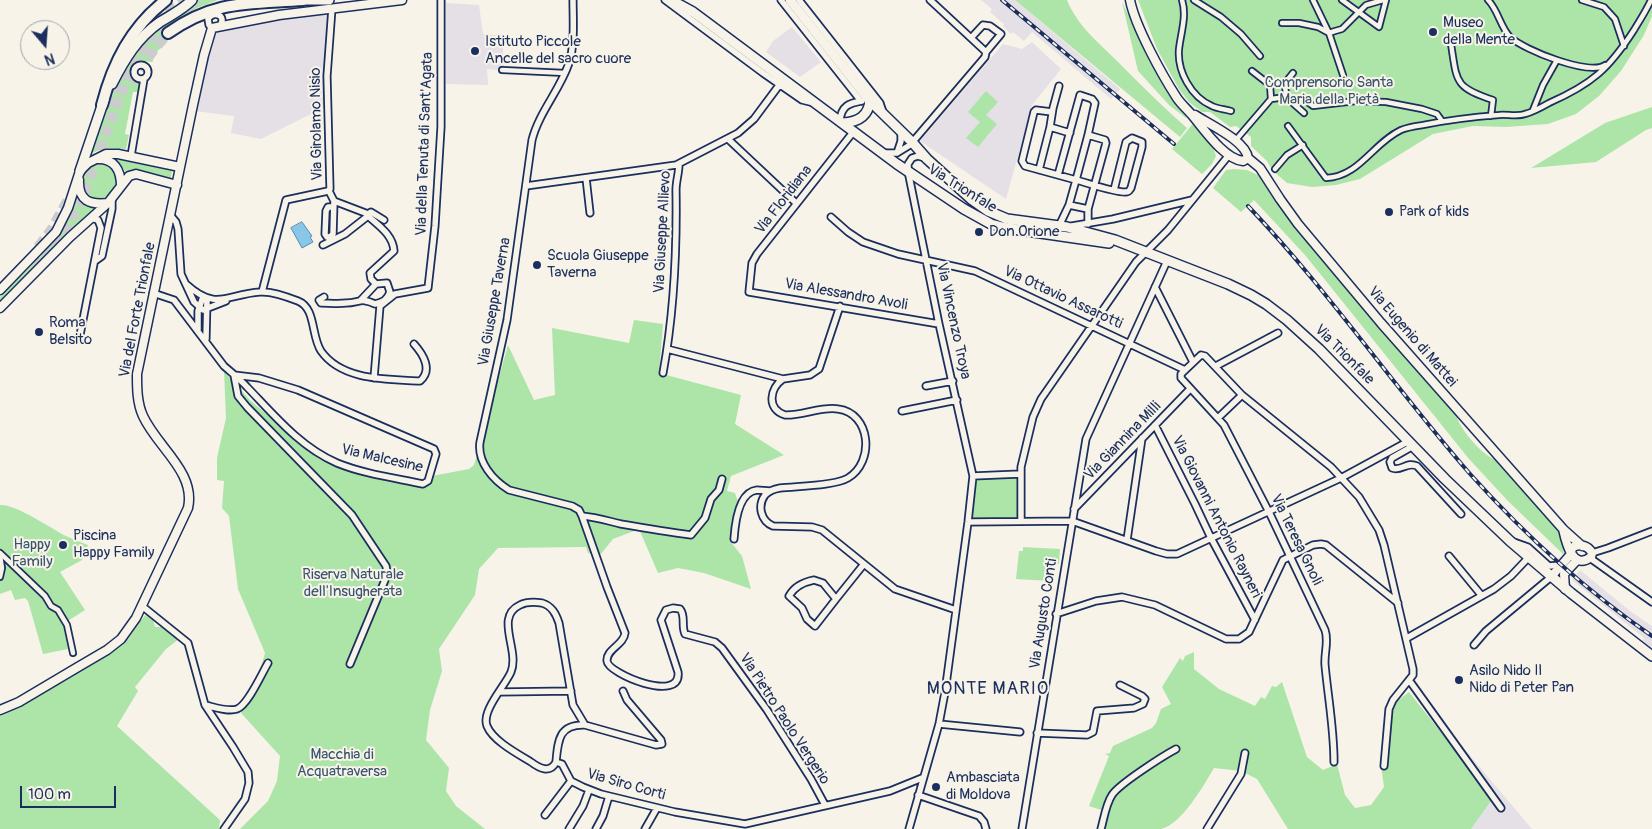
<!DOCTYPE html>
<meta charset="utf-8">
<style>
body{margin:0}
#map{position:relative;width:1652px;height:829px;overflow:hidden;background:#f7f3e8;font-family:Pangolin,sans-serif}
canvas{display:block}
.north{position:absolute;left:20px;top:20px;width:50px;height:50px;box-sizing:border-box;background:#f7f3e8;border:1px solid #9fa5b1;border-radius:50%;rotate:162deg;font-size:14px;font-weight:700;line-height:20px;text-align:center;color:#1b2f5e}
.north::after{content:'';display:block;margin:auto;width:18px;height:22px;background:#1b2f5e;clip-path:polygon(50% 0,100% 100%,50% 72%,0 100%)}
.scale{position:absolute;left:20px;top:786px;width:96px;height:22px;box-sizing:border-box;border:2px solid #1b2f5e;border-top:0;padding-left:6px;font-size:15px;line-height:18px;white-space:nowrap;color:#1b2f5e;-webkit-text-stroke:4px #f7f3e8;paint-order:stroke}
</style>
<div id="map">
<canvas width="1652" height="829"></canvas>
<div class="north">N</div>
<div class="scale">100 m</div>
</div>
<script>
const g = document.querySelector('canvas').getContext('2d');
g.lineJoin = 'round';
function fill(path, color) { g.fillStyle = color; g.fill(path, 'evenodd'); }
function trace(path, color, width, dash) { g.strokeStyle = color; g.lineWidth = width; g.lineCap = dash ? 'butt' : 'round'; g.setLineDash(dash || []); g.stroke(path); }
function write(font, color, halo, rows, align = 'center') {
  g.font = font + ' Pangolin,sans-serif'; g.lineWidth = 4; g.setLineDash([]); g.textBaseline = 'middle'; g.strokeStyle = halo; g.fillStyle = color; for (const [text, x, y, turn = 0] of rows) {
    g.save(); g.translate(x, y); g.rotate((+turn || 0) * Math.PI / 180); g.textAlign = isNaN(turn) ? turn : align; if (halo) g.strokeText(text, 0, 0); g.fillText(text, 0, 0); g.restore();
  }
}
fill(new Path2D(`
 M981,0H1015L1120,89L1111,99L1032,32L1024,41L1013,32L1011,34L1003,26L1004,24L990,12L992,9Z
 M446,3L479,5L483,34L502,36L504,66L563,68V77L487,69L488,85L446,84Z
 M330,11L324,75L326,106L323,108L261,139L231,133L234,116L195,111L213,35L219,30Z
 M792,27L821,62L800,77L766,52L773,41Z
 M1032,42L1061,69L1032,105L1006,199L920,141L1003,44L1022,49Z
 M1580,570L1630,611L1652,626V652L1641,644L1644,638L1572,580Z
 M1461,745L1532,829H1471L1481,815L1445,769Z`), '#e5dfe6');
fill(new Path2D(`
 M197,0H218L197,8L171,26V37L152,57L153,62L140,61L133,64L130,75L140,84L138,92H133L125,134L129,135L126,149L105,148L92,153C103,118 121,63 148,38C161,25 187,15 197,0Z
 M1015,0H1067C1078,28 1103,46 1123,67C1144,88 1165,109 1187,128L1180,137Z
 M1138,0H1652V16L1644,35L1621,71L1599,96L1576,114L1548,124L1506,127L1473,126L1433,134L1360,179L1336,185L1312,187L1287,183L1272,170L1267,161L1251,146V137L1236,126L1230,127L1210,112H1202L1189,102L1179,89L1157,49Z
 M1122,2L1167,93L1177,106L1187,116L1186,118L1169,105L1138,71Z
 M986,91L998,102L986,115L997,124L978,147L966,138L980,122L968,112Z
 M1652,107V128L1646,130L1596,162L1531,168L1605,123Z
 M1195,121L1211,141L1216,156L1212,164L1202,174L1172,149Z
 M116,159L172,171L171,178L135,169L126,172Z
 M82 181a17 17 0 1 1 34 0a17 17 0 1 1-34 0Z
 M1234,169L1247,170L1260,176L1288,217L1456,414C1459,429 1482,455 1496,460L1554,525L1561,538L1564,555L1508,501L1469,459L1305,255L1254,200L1241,212L1213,188L1226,170Z
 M76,195L83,203L95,209L0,302V297C33,264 62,242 76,195Z
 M634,320L663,324L659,373L741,395L735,424L784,455L731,476L727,491L735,493L738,502L730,541L742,556L751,589L704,573L678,568L658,573L639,529L613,539L600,555L588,553L586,547L498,548L479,569L475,595L439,649L442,671L430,710L426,740L449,768L446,791L456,806L485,829H240L268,801L277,781L280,756L241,713L254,692L265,653L238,589L229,516L222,508L224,481L217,480V458L226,418L224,371L250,400L319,459L350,472L422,486L432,476L469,469L474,465L508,345L534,400L555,395L552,328L629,343Z
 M976,478H1018V519L972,520Z
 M0,505C16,504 50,528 66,536C73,539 80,542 88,545L82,560L60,572L85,610L63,624L68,649L43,654L28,601L25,598L15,600L11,590L0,594Z
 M1023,547L1060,549L1059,564H1052L1051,581L1016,579L1019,551H1023Z
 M145,615L153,620L155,627H163L179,639L166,649L135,687L138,691L117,726L220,820L219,829H0V715L4,714L128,639Z
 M1194,652V669L1219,689L1255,706L1261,697L1265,699L1272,686L1276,687L1282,682L1307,757L1323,770L1337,764L1345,795L1355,808L1371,805L1384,787L1381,766L1389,753L1391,717L1397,701L1409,692L1493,798L1471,829H1288L1257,779L1241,771L1214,768C1204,785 1181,825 1161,829C1148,829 1120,829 1105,829L1101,810L1089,806L1109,756L1105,754L1110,753L1113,746L1152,728L1156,723L1161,709L1171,704L1162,687L1180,658L1183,661L1185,656Z`), '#ade5a9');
const water = new Path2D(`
 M302,222L312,236L310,237L313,242L302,248L291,228Z`);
fill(water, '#88c7e8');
trace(water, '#5c8ab1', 1);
trace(new Path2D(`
 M185,8L200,0
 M144,31L162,14L182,0
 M131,82L153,51L168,33
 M106,106L118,76
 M38,247L51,230L70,196
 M36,268C79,224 95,160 117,104C129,74 140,43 165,22`), '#cbcccc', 10, [10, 5]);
const pedestrian = new Path2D(`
 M1182,0C1187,16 1181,32 1179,49C1177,71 1191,97 1212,106C1218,109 1225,109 1231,111
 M1194,0L1221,17L1241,34L1260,56
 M1313,0L1329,33L1343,75
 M1342,0L1379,27L1386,0
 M1488,0C1498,10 1500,26 1510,37C1524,50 1589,76 1605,65
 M1582,0L1604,7L1615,19L1624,46
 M1282,23H1299L1318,27L1329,33L1335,31L1342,29L1366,5L1383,0
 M1451,44C1457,82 1454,87 1493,100L1491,116
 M502,70L565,73
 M1252,71L1270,85
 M1285,83L1293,73
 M1286,97L1271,99L1270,85L1285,83L1286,97L1304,113
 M1309,103L1313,106L1356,101L1386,102L1422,109L1437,114L1442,121
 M1533,110L1543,85L1557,60
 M1288,126L1326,178C1359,177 1373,143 1401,130C1408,127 1416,126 1423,125C1448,120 1473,117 1499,115C1507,114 1517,117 1525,114C1533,112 1542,107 1549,103C1592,84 1609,69 1634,30C1640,20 1646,11 1651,0
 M1235,141L1271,99
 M1275,169L1287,155L1303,145
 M0,553L45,596L51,606L58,610L67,625L73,653
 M0,556L2,568L0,577`);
const minor = new Path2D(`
 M573,0C573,18 575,46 569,63C560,90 539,112 532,140L507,320L480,442C477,462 493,480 509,490L572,506L579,510L582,516L607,587L625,633C624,645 606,649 607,661C608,674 682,704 678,672L661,620L666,610L673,608L680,609C686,616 681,626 685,634L715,642L722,648L767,710L811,779L825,805
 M665,0L763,73L802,100L810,102
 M781,0L861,101
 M799,0L880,103L883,112
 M930,0L986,52L1001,34L990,26L983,25L971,38
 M212,28L209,25L208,19C215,9 228,17 219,27
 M134 72a7 7 0 1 1 14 0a7 7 0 1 1-14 0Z
 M1052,112L1036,110L1034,112L1022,161L1025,166L1076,180L1069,205L1088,209V224
 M840,121C841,106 849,103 862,101
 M1050,127L1053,108L1059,86
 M854,131L757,254L752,263L749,292L939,324
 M728,139L796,203
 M885,153H897L910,145L985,57L986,52
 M897,153L901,141V132
 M131,156L144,79
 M1039,170L1050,127L1070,133
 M1058,175L1080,95L1092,99L1095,103L1088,135
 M586,178L590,213
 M526,186L676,165L738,133L754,119L780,84
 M333,207H328L326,211L325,234L327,237H330L333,234L334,201
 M1088,209L1106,143L1105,140L1088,135L1076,180C1088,183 1113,192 1125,192C1129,192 1129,191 1131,188L1142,147V142L1132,138L1126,142L1114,190
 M368,214L371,212L384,220
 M171,216L176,222L178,229L181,274L194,302L203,310L226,301
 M831,217L848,232L863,242L898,254L975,271L1185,370
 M1059,226L1069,205
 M1072,226L1113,219L1192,200
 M323,245L345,234L368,216V214L334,201L329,191
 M95,261L102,256L112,209V198
 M186,284C217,312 227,294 260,292C271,291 288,297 298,301C316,308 311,336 321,351C342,381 387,379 420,381C433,370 423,354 414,344
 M1155,287L1193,362
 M262,292L286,200L328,191L330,189L327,76L332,8
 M153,293L174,300L224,366C232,373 240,379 247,387C274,415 300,447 337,463C364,474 395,478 423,484L428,481L436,454L434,449L298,390L259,378L234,375
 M324,297L319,300L321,303C329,303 338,304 346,303C359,303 361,297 375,304C383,302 387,300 390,292L387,283L376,284L371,279L370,273L394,251C393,235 379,226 368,216
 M361,300L376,284
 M840,306L819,369L810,375L783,379C770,388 766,409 785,415C801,416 823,406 838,409C871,413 875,462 848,478C835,486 796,486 780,488C774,489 769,491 765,495C757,506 761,521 773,526L812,527L822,530L895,589L956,610
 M198,330V311L203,297
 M80,335L101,228L98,220L91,218
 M206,339L207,298
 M667,349L783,379
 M1216,366L1278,333
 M663,373C674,313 677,252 676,190C676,181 679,173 679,164
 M234,375L238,396L247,407L352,515L386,566L387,572L385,580L350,664
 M374,378L380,306L395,294L428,288L435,226L441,127V0
 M926,386L953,381
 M1242,395L1331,467L1359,497L1379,530L1384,545L1413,669V675L1393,700L1389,709L1384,766
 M902,411L957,400
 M1219,417L1242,395L1205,356L1201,355L1181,374V378L1224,425L1269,512L1325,630C1329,641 1324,653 1325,665C1328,697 1334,729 1334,762
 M1155,425L1195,504L1211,538L1255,620
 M1413,446L1392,458L1390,462L1392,468C1401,472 1407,461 1417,466L1461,514
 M973,476L1020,474
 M1074,509L1190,389
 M582,516C596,517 608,521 621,524C644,528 668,532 691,535L705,518L711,499L719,490L722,479
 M1021,521V467L1033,417L1041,399L1136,262L1168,230L1229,155
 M968,522L1072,521L1156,551L1167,554H1177L1341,478L1409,441
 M734,539C735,524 738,492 757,490C761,490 766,491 770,491
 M1127,540L1142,438
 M1511,541L1528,547L1549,566L1560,565
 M1592,553L1608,548L1652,531
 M1449,556L1482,596
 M1590,558L1652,602
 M814,580L823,583L836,599L815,626L807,619L802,608L789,596C794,587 804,582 814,580Z
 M836,599L864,564
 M142,606L188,643L205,705L233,747L248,772L249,783L245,799L224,829
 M1056,614L1096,601L1122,597L1155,605L1226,639H1239L1249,632L1283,560L1313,545L1321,544L1326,545L1398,603
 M1407,638L1494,589L1511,576L1529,557
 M1474,645L1486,631L1551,577
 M1409,680L1501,808
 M500,692L571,691
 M205,705C214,707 228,712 237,709C248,705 262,673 268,663
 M939,724L1020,732
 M1037,733L1087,735L1093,732L1097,711L1134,708L1143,704L1145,699L1142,696L1120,685
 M556,762L562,764L571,781L583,787L601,794L675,812L745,824L890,791L922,778
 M556,762C550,774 539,768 531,762C518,754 493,741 487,726C481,711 505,686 511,672C520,650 494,617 520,605C526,602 535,602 542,603C552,606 556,614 559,623L573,705L585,725
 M556,762C558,740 559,724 585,725L656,745L662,744L661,740L627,700L623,691
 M918,795L979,816L984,822L986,829
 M545,815L571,781
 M569,829L583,806L589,790
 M596,829L603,816L609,796
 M645,829L657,808
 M909,829L939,724L945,692L968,522L973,476L939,324L908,171V164L912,158L918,156L925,158
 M1022,829L1086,439L1167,261
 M1101,829C1104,818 1106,804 1112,795C1119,784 1163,756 1176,749
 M1207,829L1241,774L1245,753`);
const tertiary = new Path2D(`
 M1130,0C1135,26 1162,75 1177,98C1181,104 1187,109 1192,115C1204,129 1224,159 1243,161L1248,158
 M1195,115C1209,124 1246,141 1248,158
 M1248,158L1260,168L1280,199L1298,224L1381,323L1563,529L1582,546
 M97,159C114,158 121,170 121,186
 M79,180C78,201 90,205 108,203
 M0,290L56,232L68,208L80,171L88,163L106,154H118L180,167
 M0,308L70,237L108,203L129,176L136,174L177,185
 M1563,529C1566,542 1572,571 1591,557L1592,553C1588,545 1578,543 1572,548L1571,553
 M1551,577L1571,554
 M1565,589L1564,574L1577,560
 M0,710L19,702L78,667L107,650L121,639L136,618L188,508C196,472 157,447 143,416C137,403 137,388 137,374L193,105L204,55L212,28L279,15L402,0`);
const secondary = new Path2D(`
 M112,84C124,60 137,38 160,22C171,15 182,10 192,0
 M843,123C859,122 868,116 870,101
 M80,171L104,100`);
const primary = new Path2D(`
 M303,0H329
 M671,0L693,12L897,164L964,209L991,224L1006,228L1109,243
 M790,0L870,101L912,142L927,159L971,199L988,211L1007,219L1067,227L1115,240L1228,284L1251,295L1266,304L1287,320L1319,349L1445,479L1510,541L1571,593L1652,656`);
const trunk = new Path2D(`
 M168,33C215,0 247,4 303,0
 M102,105C113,63 131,27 166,0`);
trace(pedestrian, '#1b2f5e', 8);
trace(minor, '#1b2f5e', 9);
trace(tertiary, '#1b2f5e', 11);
trace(secondary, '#1b2f5e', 12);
trace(primary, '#1b2f5e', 12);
trace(trunk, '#1b2f5e', 14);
trace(pedestrian, '#f7f3e8', 4.5);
trace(minor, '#f7f3e8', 5.5);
trace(tertiary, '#f7f3e8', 8);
trace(secondary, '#f7f3e8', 9);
trace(primary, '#f7f3e8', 9);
trace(trunk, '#f7f3e8', 10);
const rail = new Path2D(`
 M1002,0L1174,144
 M1248,206C1329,291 1394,387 1471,475C1525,535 1585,590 1652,636`);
trace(rail, '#1b2f5e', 4);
trace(rail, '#f7f3e8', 2, [5.5]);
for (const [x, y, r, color] of [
 [1433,32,5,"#1b2f5e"],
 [475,51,5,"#1b2f5e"],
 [1389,212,5,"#1b2f5e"],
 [979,232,5,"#1b2f5e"],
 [537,265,5,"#1b2f5e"],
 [39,332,5,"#1b2f5e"],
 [63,545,5,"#1b2f5e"],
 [1459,680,5,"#1b2f5e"],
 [936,787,5,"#1b2f5e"]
]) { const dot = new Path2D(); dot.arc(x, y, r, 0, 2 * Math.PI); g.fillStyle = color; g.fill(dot); trace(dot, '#f7f3e8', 2); }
write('15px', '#1b2f5e', '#f7f3e8', [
 ["Museo",1443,23],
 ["della Mente",1443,40],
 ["Istituto Piccole",485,42],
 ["Ancelle del sacro cuore",485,59],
 ["Park of kids",1399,212],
 ["Don Orione",989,232],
 ["Scuola Giuseppe",547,256],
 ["Taverna",547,273],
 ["Roma",49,323],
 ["Belsito",49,340],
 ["Piscina",73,536],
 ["Happy Family",73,553],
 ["Asilo Nido Il",1469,671],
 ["Nido di Peter Pan",1469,688],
 ["Ambasciata",946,778],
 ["di Moldova",946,795]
], 'left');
write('15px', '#38536d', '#f7f3e8', [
 ["Comprensorio Santa",1329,83],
 ["Maria della Pietà",1329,100],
 ["Happy",32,545],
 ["Family",32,562],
 ["Riserva Naturale",353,575],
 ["dell'Insugherata",353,592],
 ["Macchia di",342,755],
 ["Acquatraversa",342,772]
]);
write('15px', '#1b2f5e', '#f7f3e8', [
 ["Via Girolamo Nisio",317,124,-91],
 ["Via della Tenuta di Sant'Agata",425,144,-88],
 ["Via Trionfale",962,189,32],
 ["Via Floridiana",784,200,-52],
 ["Via Giuseppe Allievo",663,232,-87],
 ["Via Alessandro Avoli",846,295,10],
 ["Via Ottavio Assarotti",1063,298,25],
 ["Via Giuseppe Taverna",495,302,-80],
 ["Via del Forte Trionfale",138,310,-79],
 ["Via Vincenzo Troya",953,321,78],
 ["Via Eugenio di Mattei",1412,337,49],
 ["Via Trionfale",1344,355,45],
 ["Via Giannina Milli",1123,441,-46],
 ["Via Malcesine",382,459,13],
 ["Via Giovanni Antonio Rayneri",1216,517,63],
 ["Via Teresa Gnoli",1296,540,64],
 ["Via Augusto Conti",1044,614,-81],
 ["Via Pietro Paolo Vergerio",784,719,57],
 ["Via Siro Corti",626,785,16]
]);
g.letterSpacing = '1px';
write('18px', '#1b2f5e', '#f7f3e8', [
 ["MONTE MARIO",988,689]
]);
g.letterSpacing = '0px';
</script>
